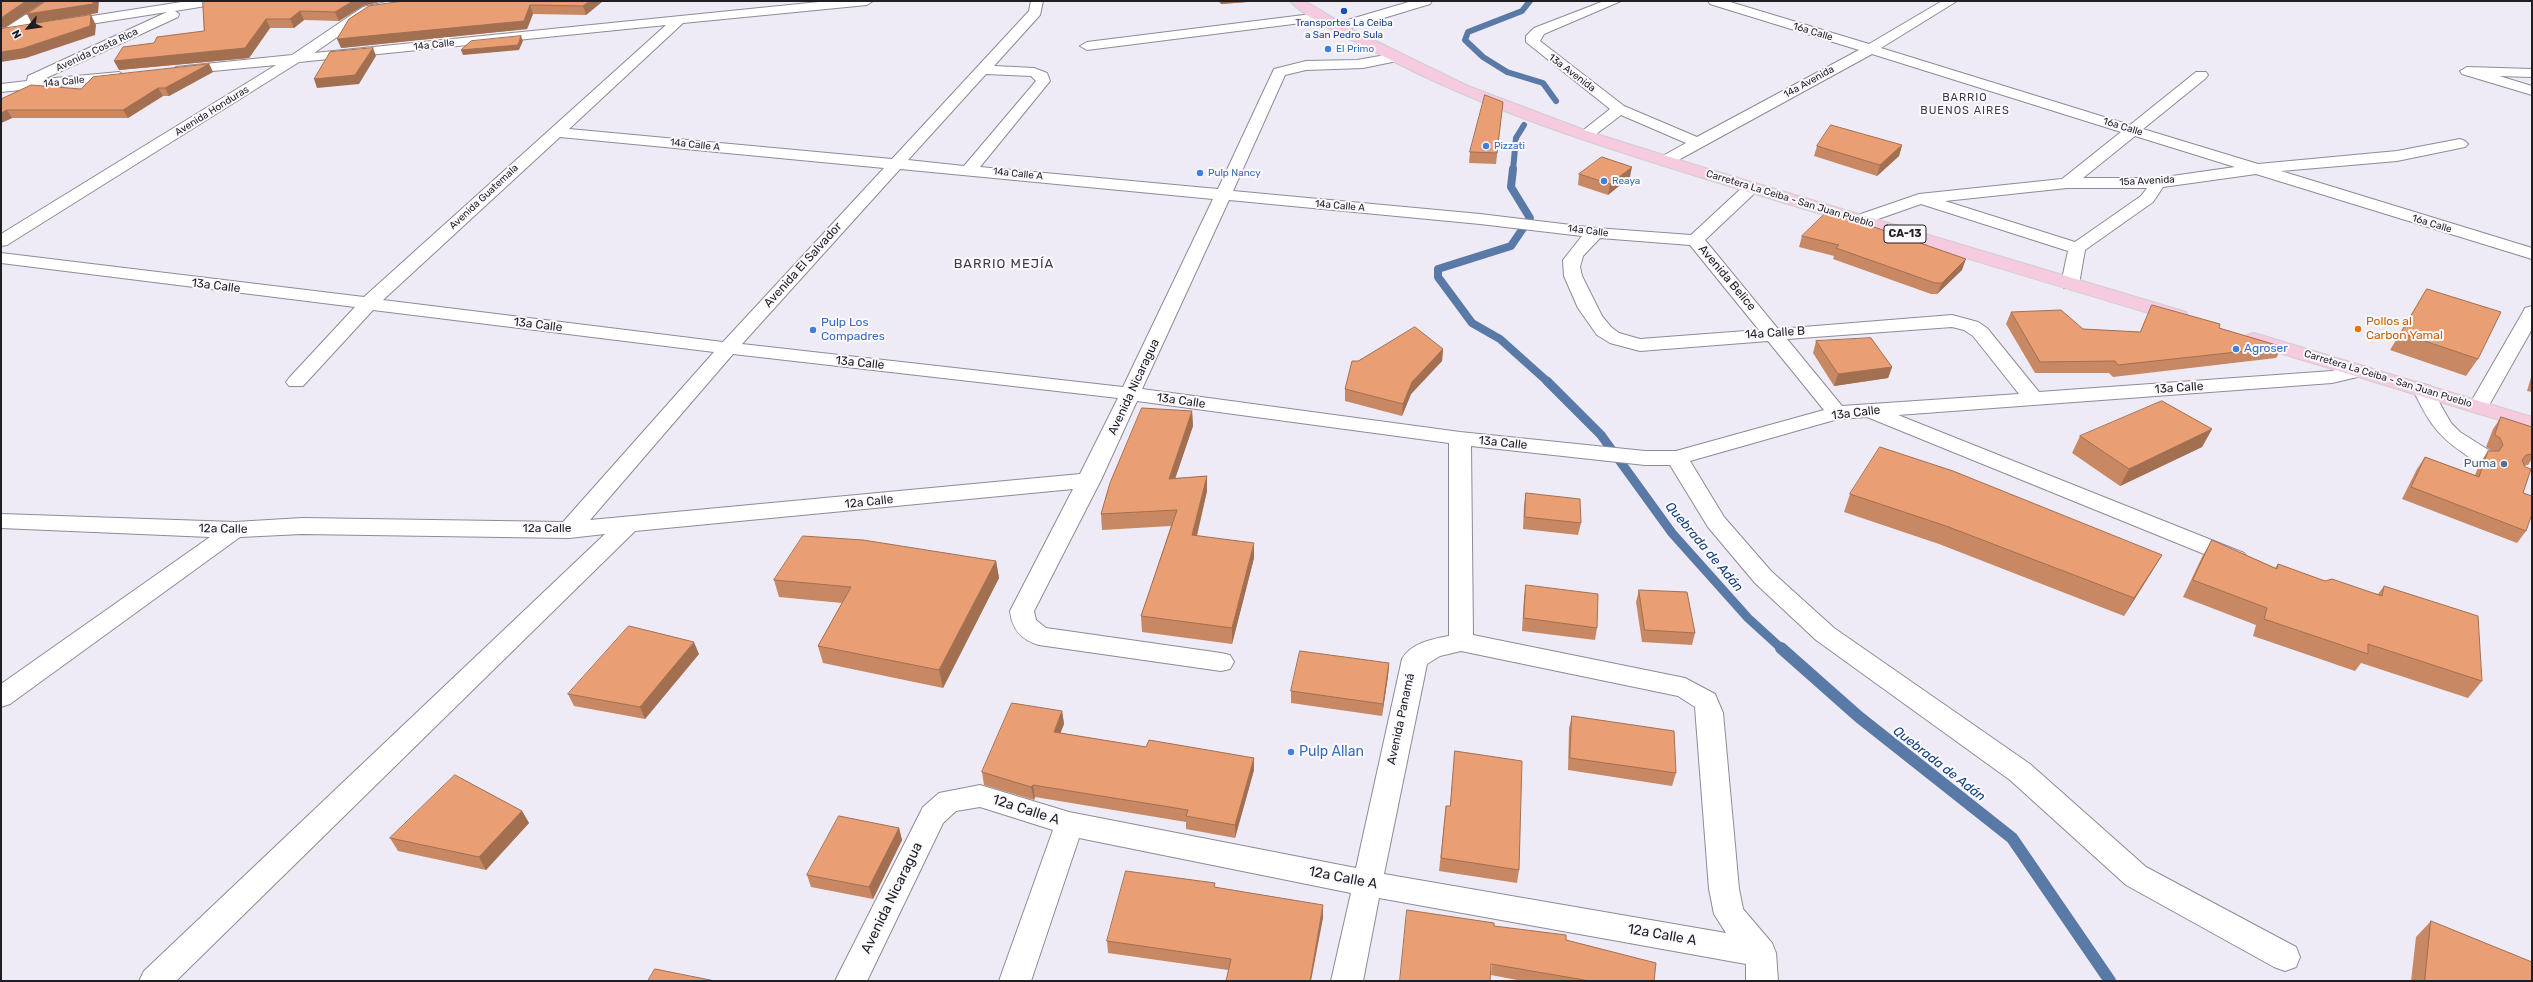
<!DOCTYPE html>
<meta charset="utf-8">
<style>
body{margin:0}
#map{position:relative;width:2533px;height:982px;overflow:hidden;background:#eeebf7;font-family:Rubik,sans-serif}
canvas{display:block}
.frame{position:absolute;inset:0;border:2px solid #1f1e22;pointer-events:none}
.north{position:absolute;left:8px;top:8px;width:40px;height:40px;-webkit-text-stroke:3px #fbf9fe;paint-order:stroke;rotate:241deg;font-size:11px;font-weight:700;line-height:16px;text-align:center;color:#1f1e22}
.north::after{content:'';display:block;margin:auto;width:14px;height:18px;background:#1f1e22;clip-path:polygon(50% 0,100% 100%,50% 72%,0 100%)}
</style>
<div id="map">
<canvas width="2533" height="982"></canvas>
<div class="frame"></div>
<div class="north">N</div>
</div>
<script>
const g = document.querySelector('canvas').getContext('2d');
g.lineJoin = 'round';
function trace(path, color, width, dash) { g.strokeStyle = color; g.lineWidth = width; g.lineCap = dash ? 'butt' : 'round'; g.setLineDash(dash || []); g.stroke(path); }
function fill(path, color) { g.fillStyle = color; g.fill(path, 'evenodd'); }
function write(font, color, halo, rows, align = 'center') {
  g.font = font + ' Rubik,sans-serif'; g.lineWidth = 4; g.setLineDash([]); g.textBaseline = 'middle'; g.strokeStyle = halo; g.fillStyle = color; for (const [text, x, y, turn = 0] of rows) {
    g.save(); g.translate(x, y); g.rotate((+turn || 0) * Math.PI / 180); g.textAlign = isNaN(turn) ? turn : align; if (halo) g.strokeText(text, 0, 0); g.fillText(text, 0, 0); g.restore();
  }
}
trace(new Path2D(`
 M1530,1L1522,11L1468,32L1465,40L1483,57L1507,72L1543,83L1556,101
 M1513,170L1516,138L1524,125`), '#5979a7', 6);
trace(new Path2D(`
 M1513,169L1511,187L1530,218L1511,246L1438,269V277L1472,323L1500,339L1548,382`), '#5979a7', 8);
trace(new Path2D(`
 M1547,381L1601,435L1672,533L1748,618L1782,649`), '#5979a7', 9);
trace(new Path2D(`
 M1781,648L1859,717L2012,838L2110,981`), '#5979a7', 12);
const minor = new Path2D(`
 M47,1H62L12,36H2V30Z
 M188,1H218L212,5L175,11L179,14L178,17L44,79L119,72L126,76L124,79L1,92V84L27,81L28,76L167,12L65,28L58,24L60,21Z
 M391,1H435L429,5L372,13L314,53L829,1H873L867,5L683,23L569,129L892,159L1029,11L1031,1H1043L1040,15L994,66L1034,68L1047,73L1050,81L980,167L1218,189L1274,69L1306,61L1357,60L1397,53L1402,54L1404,57L1402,60L1363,68L1306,70L1285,75L1233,191L1480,214L1596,228L1691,235L1746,184L1752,182L1760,187L1758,190L1705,240L1778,329L1952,315L1978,322L1987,328L2039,392L2332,371L2359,365L2366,367L2369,371L2366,375L2332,383L1898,415L2244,553L2248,559L2244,565L2236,567L1867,417L1838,419L1690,461L1724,517L1771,571L1834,628L2030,764L2146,867L2296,947L2300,957L2296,967L2285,971L2274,967L2126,885L2010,780L1816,640L1755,583L1708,527L1670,465H1645L1471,446L1473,635L1685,678L1715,694L1723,713L1739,889L1743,909L1772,943L1776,953L1778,981H1746V964L1379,898L1363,981H1331L1351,893L1079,838L1031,981H999L1053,830L980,807L956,811L943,823L867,981H835L923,807L939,793L980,785L1069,812L1356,868L1402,659C1411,643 1432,639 1449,636V443L1137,401L1101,480L1034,611L1036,620L1046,628L1221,653L1230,655L1234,662L1230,669L1221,671L1039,645C1021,640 1012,629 1010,611L1073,489L635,531L176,981H139L144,971L605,534L569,538L302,534L240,537L10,704L1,707V684L210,537L1,528V514L235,522L302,518L563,522L714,352L373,310L303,386H289L286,382L289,378L355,307L1,263V253L364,297L666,25L299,62L7,245L1,246V234L276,65L181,74L174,70L176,67L292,55L363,7ZM986,74L1031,76L1036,81L964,166L908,160ZM560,137L884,168L723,342L383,300ZM900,169L1213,199L1123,387L742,344ZM1229,200L1480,224L1582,236L1563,260L1564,276L1578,308L1597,335L1610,343L1640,351L1768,341L1824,410L1676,451H1645L1460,432L1142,389ZM1600,238L1690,245L1759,330L1640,339L1619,333L1611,327L1602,316L1582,276L1580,267L1583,256ZM1952,327L1964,330L1973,336L2019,394L1842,406L1787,339ZM733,354L1118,398L1080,474L590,520ZM1461,651L1678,696L1695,707L1709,889L1714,914L1726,933L1384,874L1427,664L1440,656Z
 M1412,1H1432L1430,4L1344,30H1334L1332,27L1334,24Z
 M1604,1H1621L1544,34L1540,41L1624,106L1697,137L1859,50L1710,4L1708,1H1727L1869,44L1942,1H1957L1881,48L2130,125L2196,72H2206L2208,75L2206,78L2143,129L2258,164L2397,151L2460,139L2465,141L2468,144L2465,147L2397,161L2281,171L2532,248V259L2256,174L2163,187L2153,202L2085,250L2079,284L2076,288H2064L2061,284L2068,251L1921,204L1861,225L1855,224L1853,220L1855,216L1919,194L2062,179L2121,132L1872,54L1671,164H1659L1657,161L1659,158L1686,143L1621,115L1591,138H1581L1578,135L1581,132L1610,109L1526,42V36L1534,28ZM2135,136L2235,167L2158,178H2083ZM2067,188H2147L2141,196L2075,242L1945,201Z
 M1320,13L1325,14L1327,17L1325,20L1087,50L1080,46L1087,42Z
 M2467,67L2532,69V77L2499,76L2532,86V95L2462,74L2460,71Z
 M2532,306V329L2488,407L2485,411L2478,413L2471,411L2468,407L2523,312L2525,308Z
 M2423,384L2430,386L2451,423L2460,432L2490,451L2493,456L2490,461C2478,464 2471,459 2462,452C2435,434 2427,418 2413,390L2416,386Z`);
const major = new Path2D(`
 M1290,1H1305L1355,31L1468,86L1587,131L1708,169L2186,312L2188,316L2186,320H2172C2033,279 1894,236 1755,194C1628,155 1498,117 1379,54C1357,43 1305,18 1290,1Z
 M2254,333L2532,417V430L2247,343L2244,339L2247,335Z`);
trace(minor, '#8e8b96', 2);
trace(major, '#cecece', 2);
fill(minor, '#fff');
fill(major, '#f7cbdf');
fill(new Path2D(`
 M203,1L363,6L339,21L304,20L294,28H270L249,58L119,70L154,43L204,31Z
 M403,1H603L586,15L533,14L527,29L341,48Z
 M1218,1H1261L1221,4Z
 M209,64L213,72L169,96H163L128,118H12L1,123V99L81,89Z
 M1503,102L1496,164L1469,163L1470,152Z
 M1902,145L1899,156L1877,176L1814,156L1817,146Z
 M1579,174L1630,177L1608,195L1578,185Z
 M1802,236L1962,270L1937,294H1931L1833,259L1834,256L1799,247Z
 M2427,289L2478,359L2466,376L2390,350Z
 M2011,312L2083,329L2139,332L2219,328L2283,347L2276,358L2113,377L2109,373H2035L2006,324Z
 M1816,341L1892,367L1888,378L1834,386L1813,353Z
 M1443,349L1442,361L1411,394L1402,416L1345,401V389L1358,361Z
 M2532,374V392L2527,391Z
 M1192,411L1193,426L1175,478L1207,476V491L1197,536L1254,558L1232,644L1142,632L1141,616L1171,526L1102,530L1101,514Z
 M2501,417L2532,427V459L2528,465L2524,466L2523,493L2526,531L2517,543L2402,499L2417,469L2425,457L2475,475L2480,463L2488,451H2492L2486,447L2493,429Z
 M2212,429L2202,447L2120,486L2072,453L2080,436Z
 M1526,493L1581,523L1578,535L1523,529L1524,505Z
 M1850,494L2162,555L2151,573L2124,616L1939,544L1844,512Z
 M2212,540L2275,568L2278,564L2325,581L2378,594L2384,586L2482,681L2468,698L2361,663L2355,671L2253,636L2256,625L2183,597L2202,557Z
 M996,561L999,578L943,688L823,663L818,646L842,603L779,597L774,580Z
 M1526,585L1597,628L1595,640L1522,631L1524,597Z
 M1639,590L1695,633L1692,645L1642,642L1636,602Z
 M699,654L645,719L574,706L568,694Z
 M1389,663L1388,676L1382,716L1291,703V691Z
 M1062,711L1064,724L1060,733L1146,747L1254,758V770L1235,838L1186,829V822L1035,797L1034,800L984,785L982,772Z
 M1572,716L1676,773L1672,786L1568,770L1569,728Z
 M1455,751L1519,870L1517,883L1439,871L1446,806H1450Z
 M522,811L529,823L486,870L398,851L390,838Z
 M899,828L902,840L873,899L811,887L807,875Z
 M1215,887L1323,918L1228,970L1108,953L1107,941Z
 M2431,921L2532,981H2411L2416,937Z
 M1494,926L1566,940L1654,981H1522L1491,975Z`), '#c88864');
fill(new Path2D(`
 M26,1H45L6,27L1,28V18Z
 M93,1H99L98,13L32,24L27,14Z
 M353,1H384L363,6L339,21L335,12Z
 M590,1H603L586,15L583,6Z
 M1221,1H1261L1221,4Z
 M530,5L533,14L527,29L341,48L337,39Z
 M300,11L304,20L294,28L290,19Z
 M91,15L96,25L95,35L26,58L1,62V52Z
 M266,19L270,28L249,58L119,70L114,61Z
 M521,36L523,41L519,50L463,55L461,50Z
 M373,48L376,56L359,84L317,88L314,79Z
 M209,64L213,72L169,96L165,88Z
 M158,88L163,96L128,118L123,110Z
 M7,110L12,118L1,123V113Z
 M1902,145L1899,156L1877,176L1880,165Z
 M1632,167L1630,177L1608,195L1610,184Z
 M1966,259L1962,270L1937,294L1942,283Z
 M1443,349L1442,361L1411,394L1402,416L1403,404L1412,382Z
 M1892,367L1888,378L1834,386L1838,374Z
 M1192,411L1193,426L1170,494L1169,479Z
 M2212,429L2202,447L2120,486L2129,469Z
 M1207,476V491L1193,551L1192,535Z
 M1254,543V558L1232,644V628Z
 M2162,555L2151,573L2124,616L2134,598Z
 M996,561L999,578L943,688L939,670Z
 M694,642L699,654L645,719L640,707Z
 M1389,663L1388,676L1382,716L1383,704Z
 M1062,711L1064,724L1056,745L1054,732Z
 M1254,758V770L1235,838V825Z
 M1033,785L1035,797L1034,800L1031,787Z
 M522,811L529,823L486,870L479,857Z
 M899,828L902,840L873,899L869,887Z
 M1323,905V918L1311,981H1310Z`), '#a36f51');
const building = new Path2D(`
 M1,1H26L1,18Z
 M46,1H93V4L27,14Z
 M203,1H353L335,12L300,11L290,19H266L245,48L114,61L123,47L154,43L157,37L204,31Z
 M403,1H590L583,6L530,5L524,21L337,39L349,19L369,6Z
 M91,15L90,26L21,49L1,52V29Z
 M521,36L518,45L461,50L471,41Z
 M373,48L355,75L314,79L330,52Z
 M209,64L165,88H158L123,110H7L1,113V99L31,85L81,89L93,77Z
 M1485,95L1503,102L1497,153L1470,152Z
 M1831,125L1902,145L1880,165L1817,146Z
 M1602,157L1632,167L1610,184L1579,174Z
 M1828,211L1966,259L1942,283H1935L1836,248L1839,245L1802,236Z
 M2427,289L2501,312L2478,359L2401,333Z
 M2152,305L2220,324L2219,328L2283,347L2118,365L2115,361L2040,362L2011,312L2061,310L2083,329L2140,332Z
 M1415,327L1443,349L1412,382L1403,404L1345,389L1352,361H1358Z
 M1871,338L1892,367L1838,374L1816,341Z
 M2162,401L2212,429L2129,469L2080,436Z
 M1142,408L1192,411L1169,479L1207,476L1192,535L1254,543L1232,628L1141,616L1177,510L1101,514L1110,483Z
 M2501,417L2532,427V454L2526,455L2522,460L2525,467L2531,469L2523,493L2532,496V514L2526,531L2411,487L2425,457L2479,477L2488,451H2499L2503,445L2500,438L2495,435Z
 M1880,447L1953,471L2162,555L2134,598L1946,526L1850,494Z
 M1526,493L1580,499L1581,523L1525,517Z
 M803,536L863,540L996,561L939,670L818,646L851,587L774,580Z
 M2212,540L2277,569L2278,564L2325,581L2332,579L2382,596L2384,586L2478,616L2482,681L2368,644V654L2264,619L2267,608L2193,580Z
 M1526,585L1598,594L1597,628L1524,618Z
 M1639,590L1687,592L1695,633L1645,630Z
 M629,626L694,642L640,707L568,694Z
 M1300,651L1389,663L1383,704L1291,691Z
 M1012,703L1062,711L1054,732L1146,747L1149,740L1254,758L1235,825L1186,816L1188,810L1033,785L1031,787L982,772Z
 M1572,716L1674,731L1676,773L1570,758Z
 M1455,751L1522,761L1519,870L1441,858L1446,806H1450Z
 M455,775L522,811L479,857L390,838Z
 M839,816L899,828L869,887L807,875Z
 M1126,871L1215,883L1214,887L1323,905L1310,981H1226L1231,959L1107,941Z
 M1407,910L1494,923V926L1566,935V940L1656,963L1654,981H1590L1491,964L1490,981H1400Z
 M2431,921L2532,962V981H2425Z
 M655,969L715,981H648Z`);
fill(building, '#e99e74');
trace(building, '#a36f51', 1);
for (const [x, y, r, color] of [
 [1344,11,4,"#1a4fb4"],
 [1328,49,4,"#3f7fe0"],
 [1486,146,4,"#3f7fe0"],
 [1200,173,4,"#3f7fe0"],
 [1604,181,4,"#3f7fe0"],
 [2358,329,4,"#e8710a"],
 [813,330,4,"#3f7fe0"],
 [2236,349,4,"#3f7fe0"],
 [2504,464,4,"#5c6f8a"],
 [1291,752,4,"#3f7fe0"]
]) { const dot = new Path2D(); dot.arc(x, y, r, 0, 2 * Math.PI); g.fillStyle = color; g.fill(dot); trace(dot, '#fbf9fe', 1.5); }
write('10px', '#164399', '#fbf9fe', [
 ["Transportes La Ceiba",1344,23],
 ["a San Pedro Sula",1344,35]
]);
write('10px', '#1f1e22', '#fbf9fe', [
 ["16a Calle",1813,32,17],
 ["14a Calle",434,45,-6],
 ["Avenida Costa Rica",97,50,-25],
 ["13a Avenida",1572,73,37],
 ["14a Calle",64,82,-6],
 ["14a Avenida",1809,82,-29],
 ["Avenida Honduras",212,111,-32],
 ["16a Calle",2123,127,17],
 ["14a Calle A",695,145,6],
 ["14a Calle A",1018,174,6],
 ["15a Avenida",2147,181,-3],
 ["Avenida Guatemala",484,197,-43],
 ["Carretera La Ceiba - San Juan Pueblo",1790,199,17],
 ["14a Calle A",1340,206,5],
 ["16a Calle",2432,224,17],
 ["14a Calle",1588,231,7],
 ["Carretera La Ceiba - San Juan Pueblo",2388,379,17]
]);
write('10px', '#366cbe', '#fbf9fe', [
 ["El Primo",1336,49],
 ["Pizzati",1494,146],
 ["Pulp Nancy",1208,173],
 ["Reaya",1612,181]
], 'left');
g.letterSpacing = '1px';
write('11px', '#3e3b45', '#fbf9fe', [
 ["BARRIO",1965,98],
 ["BUENOS AIRES",1965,111]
]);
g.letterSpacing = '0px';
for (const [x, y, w] of [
 [1905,234,42]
]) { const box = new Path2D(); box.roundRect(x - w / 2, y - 9, w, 18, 3); g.fillStyle = '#fbf9fe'; g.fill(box); trace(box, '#1f1e22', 1); }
write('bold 11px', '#1f1e22', null, [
 ["CA-13",1905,234]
]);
write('12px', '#1f1e22', '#fbf9fe', [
 ["Avenida El Salvador",803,265,-48],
 ["Avenida Belice",1727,278,50],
 ["13a Calle",216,286,7],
 ["13a Calle",538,325,7],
 ["14a Calle B",1775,333,-4],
 ["13a Calle",860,363,6],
 ["Avenida Nicaragua",1134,387,-65],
 ["13a Calle",2179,388,-4],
 ["13a Calle",1181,401,8],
 ["13a Calle",1856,413,-7],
 ["13a Calle",1503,443,6],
 ["12a Calle",869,502,-6],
 ["12a Calle",223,529,1],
 ["12a Calle",547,529],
 ["Avenida Panamá",1401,719,-78]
]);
write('12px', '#c56008', '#fbf9fe', [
 ["Pollos al",2366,322],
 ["Carbon Yamal",2366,336]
], 'left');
write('12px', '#366cbe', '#fbf9fe', [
 ["Pulp Los",821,323],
 ["Compadres",821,337],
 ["Agroser",2244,349]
], 'left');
write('12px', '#4e5e75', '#fbf9fe', [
 ["Puma",2496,464]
], 'right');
g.letterSpacing = '1px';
write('13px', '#3e3b45', '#fbf9fe', [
 ["BARRIO MEJÍA",1004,264]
]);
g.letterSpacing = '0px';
write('italic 13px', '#14417a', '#fbf9fe', [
 ["Quebrada de Adán",1704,547,50],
 ["Quebrada de Adán",1939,764,38]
]);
write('14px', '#366cbe', '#fbf9fe', [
 ["Pulp Allan",1299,752]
], 'left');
write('14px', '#1f1e22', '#fbf9fe', [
 ["12a Calle A",1026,810,18],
 ["12a Calle A",1343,878,11],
 ["Avenida Nicaragua",892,898,-64],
 ["12a Calle A",1662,935,10]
]);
</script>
